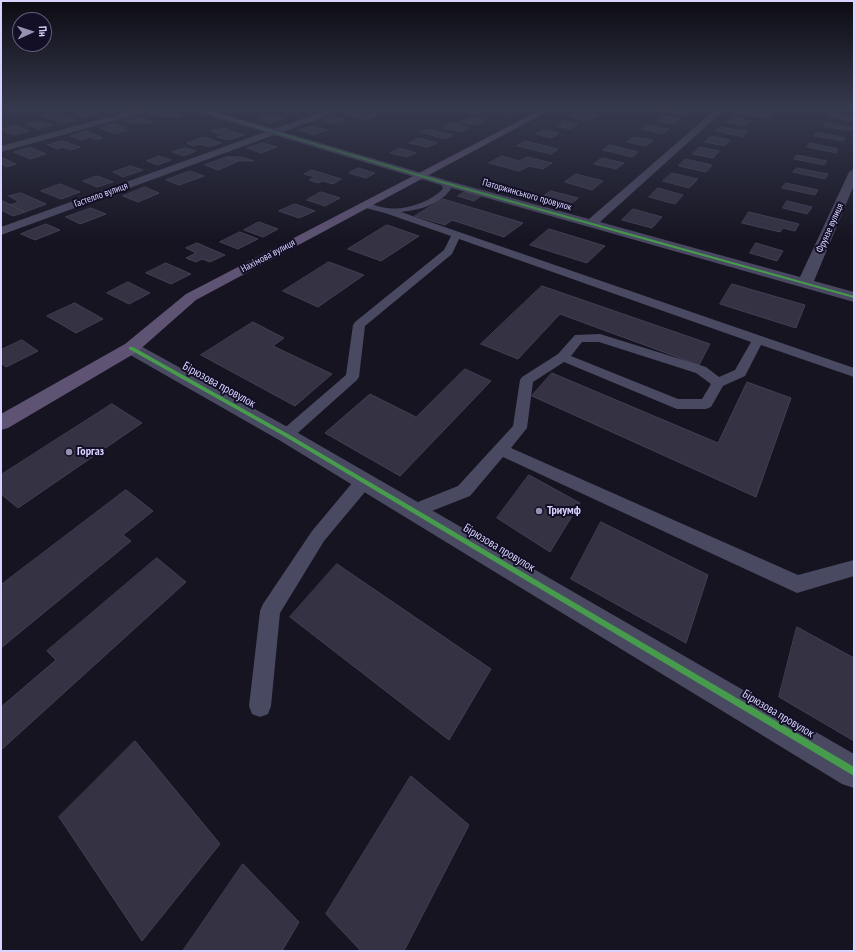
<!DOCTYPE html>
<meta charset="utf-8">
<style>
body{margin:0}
#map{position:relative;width:855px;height:952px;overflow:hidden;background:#161421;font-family:"PT Sans Narrow",sans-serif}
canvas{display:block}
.frame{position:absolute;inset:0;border:2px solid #d9d4ff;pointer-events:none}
.north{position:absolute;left:12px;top:12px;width:40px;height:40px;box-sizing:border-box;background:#130f26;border:1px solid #625e7d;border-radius:50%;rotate:87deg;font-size:11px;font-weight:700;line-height:16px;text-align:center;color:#d9d4ff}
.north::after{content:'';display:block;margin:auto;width:14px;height:18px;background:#9591b1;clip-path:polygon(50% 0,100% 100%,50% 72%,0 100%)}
</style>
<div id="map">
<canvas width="855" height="952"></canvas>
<div class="frame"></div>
<div class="north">Пн</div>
</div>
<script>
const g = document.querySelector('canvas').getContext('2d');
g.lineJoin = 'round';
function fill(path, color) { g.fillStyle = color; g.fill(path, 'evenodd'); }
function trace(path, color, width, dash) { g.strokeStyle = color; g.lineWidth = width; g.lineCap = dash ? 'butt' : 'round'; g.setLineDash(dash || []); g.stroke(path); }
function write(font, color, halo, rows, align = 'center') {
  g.font = font + ' "PT Sans Narrow",sans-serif'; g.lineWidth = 4; g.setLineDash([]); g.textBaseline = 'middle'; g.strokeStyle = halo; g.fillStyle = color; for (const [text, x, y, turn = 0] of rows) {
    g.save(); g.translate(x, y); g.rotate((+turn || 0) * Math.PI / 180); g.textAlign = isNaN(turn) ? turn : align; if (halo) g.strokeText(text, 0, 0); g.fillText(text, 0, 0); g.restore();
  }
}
const building = new Path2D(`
 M94,109H117L105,112Z
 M162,109L182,115L175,117L169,116L164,117L149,113Z
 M288,109H305L296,112L285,110Z
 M357,109H386L375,113Z
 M460,109H477L485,110L477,114L457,110Z
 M497,109H510L516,110L508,114L493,110Z
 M672,109H681L691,110L685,115L667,112Z
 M740,109H742L774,114L769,119L735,113Z
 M86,110L99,114L86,118L73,114Z
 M355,111L377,116L367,120L345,115Z
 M578,112L597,116L589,121L570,117Z
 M56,113L75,120L62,123L44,116Z
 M832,113L854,117V121L829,117Z
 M271,115L283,118L271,123L258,119Z
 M332,116L345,120L335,124L322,120Z
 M663,116L680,119L674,124L657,121Z
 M136,117L154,122L148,124L142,122L135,124L123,120Z
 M471,117L485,120L475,125L461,122Z
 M732,117L751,121L746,126L727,122Z
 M40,121L52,125L38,129L26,124Z
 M564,121L578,124L570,129L556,126Z
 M452,123L470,128L461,132L443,128Z
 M826,123L853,128L851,131L824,126Z
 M112,124L126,127L121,128L127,130L115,134L99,128Z
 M15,125L29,131L14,135L1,130Z
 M647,125L669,129L663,134L641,129Z
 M312,126L327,130L314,135L299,130Z
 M721,127L747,131L743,137L716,131Z
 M223,128L230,130L218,134L211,131Z
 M428,129L453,135L446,139L420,132Z
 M544,130L559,133L551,138L536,134Z
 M87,131L103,138L96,140L90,137L81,140L70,136Z
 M232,131L244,135L229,140L217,137Z
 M817,132L845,138L843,141L815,136Z
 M711,136L730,140L725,146L705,142Z
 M205,137L221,143L209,147L200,144L194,146L187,143Z
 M634,137L653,140L646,146L627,142Z
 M419,138L437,143L427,147L409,143Z
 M62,141L80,147L71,150L63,147L57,149L48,145Z
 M525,141L558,149L551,154L517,146Z
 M263,143L277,147L261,153L247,148Z
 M810,143L838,149L836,153L807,147Z
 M610,145L638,152L632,157L603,150Z
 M30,147L46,154L30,159L14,152Z
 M700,147L719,151L713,158L693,154Z
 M185,148L196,151L184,156L172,152Z
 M400,148L416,153L406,157L390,153Z
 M797,155L827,161L824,165L794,159Z
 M159,156L171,160L158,165L147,161Z
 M502,156L519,161L527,157L552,163L543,169L529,166L519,171L489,163Z
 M1,157L16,164L7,167L1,164Z
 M227,157L239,161L218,170L205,165Z
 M227,157H241L254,161H239Z
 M602,158L624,163L616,169L594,164Z
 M685,159L712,165L706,172L679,166Z
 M131,166L143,170L123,177L113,172Z
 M358,168L375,173L366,178L349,173Z
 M797,168L828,174L825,179L793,172Z
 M312,170L341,179L333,184L323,181L318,183L309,180L315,177L304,174Z
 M190,171L204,176L179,185L166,180Z
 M672,173L698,179L689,188L663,181Z
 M576,174L603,181L592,190L565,182Z
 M97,176L113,182L97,187L83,181Z
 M786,183L818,190L815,195L782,188Z
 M60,184L80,192L61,199L41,191Z
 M145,187L159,193L138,202L123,196Z
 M658,188L683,195L675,204L649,197Z
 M551,191L578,198L569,206L541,198Z
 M321,192L340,198L325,206L307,200Z
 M465,192L481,196L474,201L458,196Z
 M21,193L46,204L25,212L10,205L19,202L9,196Z
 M443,199L523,223L504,237L452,220L445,225L415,216Z
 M3,201L25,212L13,216L1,210V202Z
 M787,201L812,207L807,214L783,208Z
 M295,204L315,211L299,218L279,211Z
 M91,208L106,214L80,224L66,217Z
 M633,209L662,217L652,228L622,220Z
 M749,212L799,224L795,231L783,228L780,232L742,223Z
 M259,222L278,229L263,237L244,230Z
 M46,224L60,230L35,240L21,234Z
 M387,225L419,236L381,261L348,249Z
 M549,229L605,246L587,263L530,245Z
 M240,232L258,239L238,249L220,242Z
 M197,243L225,255L210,262L202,259L196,262L186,258L196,253L186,248Z
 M756,243L783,251L777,261L750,253Z
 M329,262L364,275L318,307L283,291Z
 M166,263L191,274L171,284L146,273Z
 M128,282L150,293L129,304L107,293Z
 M732,284L805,305L796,328L720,304Z
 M542,286L710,344L699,365L560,314L518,359L481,344Z
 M75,303L103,319L76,333L47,316Z
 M253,322L284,338L273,346L332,374L295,406L201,355Z
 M22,340L38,351L6,367L1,363V350Z
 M465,369L491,381L400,476L325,433L370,394L416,417Z
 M552,373L718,443L747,382L791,398L756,497L532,396Z
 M112,404L142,423L18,508L1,494V475Z
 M529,475L580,503L550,552L497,518Z
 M126,490L153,511L123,535L131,541L1,648V585Z
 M601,522L708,575L686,643L571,579Z
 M157,558L186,582L1,750V707L56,660L47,651Z
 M337,564L491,669L449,740L290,617Z
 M797,627L854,658V741L779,697Z
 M135,741L220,844L142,941L59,817Z
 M411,776L469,825L404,951H361L326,914Z
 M243,864L299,922L282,951H183Z`);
fill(building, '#343243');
trace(building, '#433f54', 1);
fill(new Path2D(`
 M442,181H448L451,189C439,205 420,210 401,212L854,368V377L761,345L745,376L723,386L711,407L706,409H677L672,407L564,362L533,382L527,428L511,448L798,575L854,560V576L797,593L503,457L470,496L414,518L408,516L406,511L408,506L458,486L513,426L520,380L522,377L558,354L575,335L600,334L706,367L719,377L735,370L751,342L459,239L452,254L365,326L359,377L357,380L291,439L286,440L281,439L279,435L281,431L346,375L353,325L355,322L444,250L451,236L385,213L362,207L361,205L365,202C372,204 379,207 387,208C405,211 430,202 443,189L441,183ZM582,342H599L696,373L711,384L702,399H678L571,356Z
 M364,475L370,476L372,481L370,486L324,541L280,613L271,706L268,714L260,717L252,714L249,706L260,611L263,604L312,531L358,476Z`), '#4a4962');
fill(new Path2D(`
 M138,109H150L149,111L1,152V146Z
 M193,109H205L274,129L330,109H341L340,111L283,132L449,181L589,219L716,109H725L600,222L800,277L849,172L854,169V185L814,281L854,292V302L441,185L274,135L1,235V227L265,132L194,111Z
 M131,343L137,344L293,430L854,754V788L842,784L279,440L125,352L122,348L125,344Z`), '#4a4962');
fill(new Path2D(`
 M542,109H552L196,300L137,352L8,428L1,430V414L125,344L186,294Z`), '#5e5373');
fill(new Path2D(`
 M196,109H198L446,182L854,296V298L444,184Z
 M129,347H133L288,434L854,767V776L284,436L129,349Z`), '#469c4c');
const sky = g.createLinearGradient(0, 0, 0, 242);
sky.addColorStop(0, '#0c0b12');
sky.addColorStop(0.45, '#363a4e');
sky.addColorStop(1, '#363a4e00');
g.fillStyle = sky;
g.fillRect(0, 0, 855, 242);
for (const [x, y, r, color] of [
 [69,452,4,"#9591b1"],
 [539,511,4,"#9591b1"]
]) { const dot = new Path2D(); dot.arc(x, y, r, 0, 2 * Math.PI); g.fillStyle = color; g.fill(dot); trace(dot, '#130f26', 1.5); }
write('10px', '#d9d4ff', '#130f26', [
 ["Гастелло вулиця",101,195,-20],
 ["Паторжинського провулок",527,195,16],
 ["Фрунзе вулиця",830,228,-66],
 ["Нахімова вулиця",268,256,-28]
]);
write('12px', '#d9d4ff', '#130f26', [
 ["Бірюзова провулок",219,385,29],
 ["Бірюзова провулок",499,548,31],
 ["Бірюзова провулок",778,714,31]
]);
write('bold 12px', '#d9d4ff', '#130f26', [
 ["Горгаз",77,452],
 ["Триумф",547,511]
], 'left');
</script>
